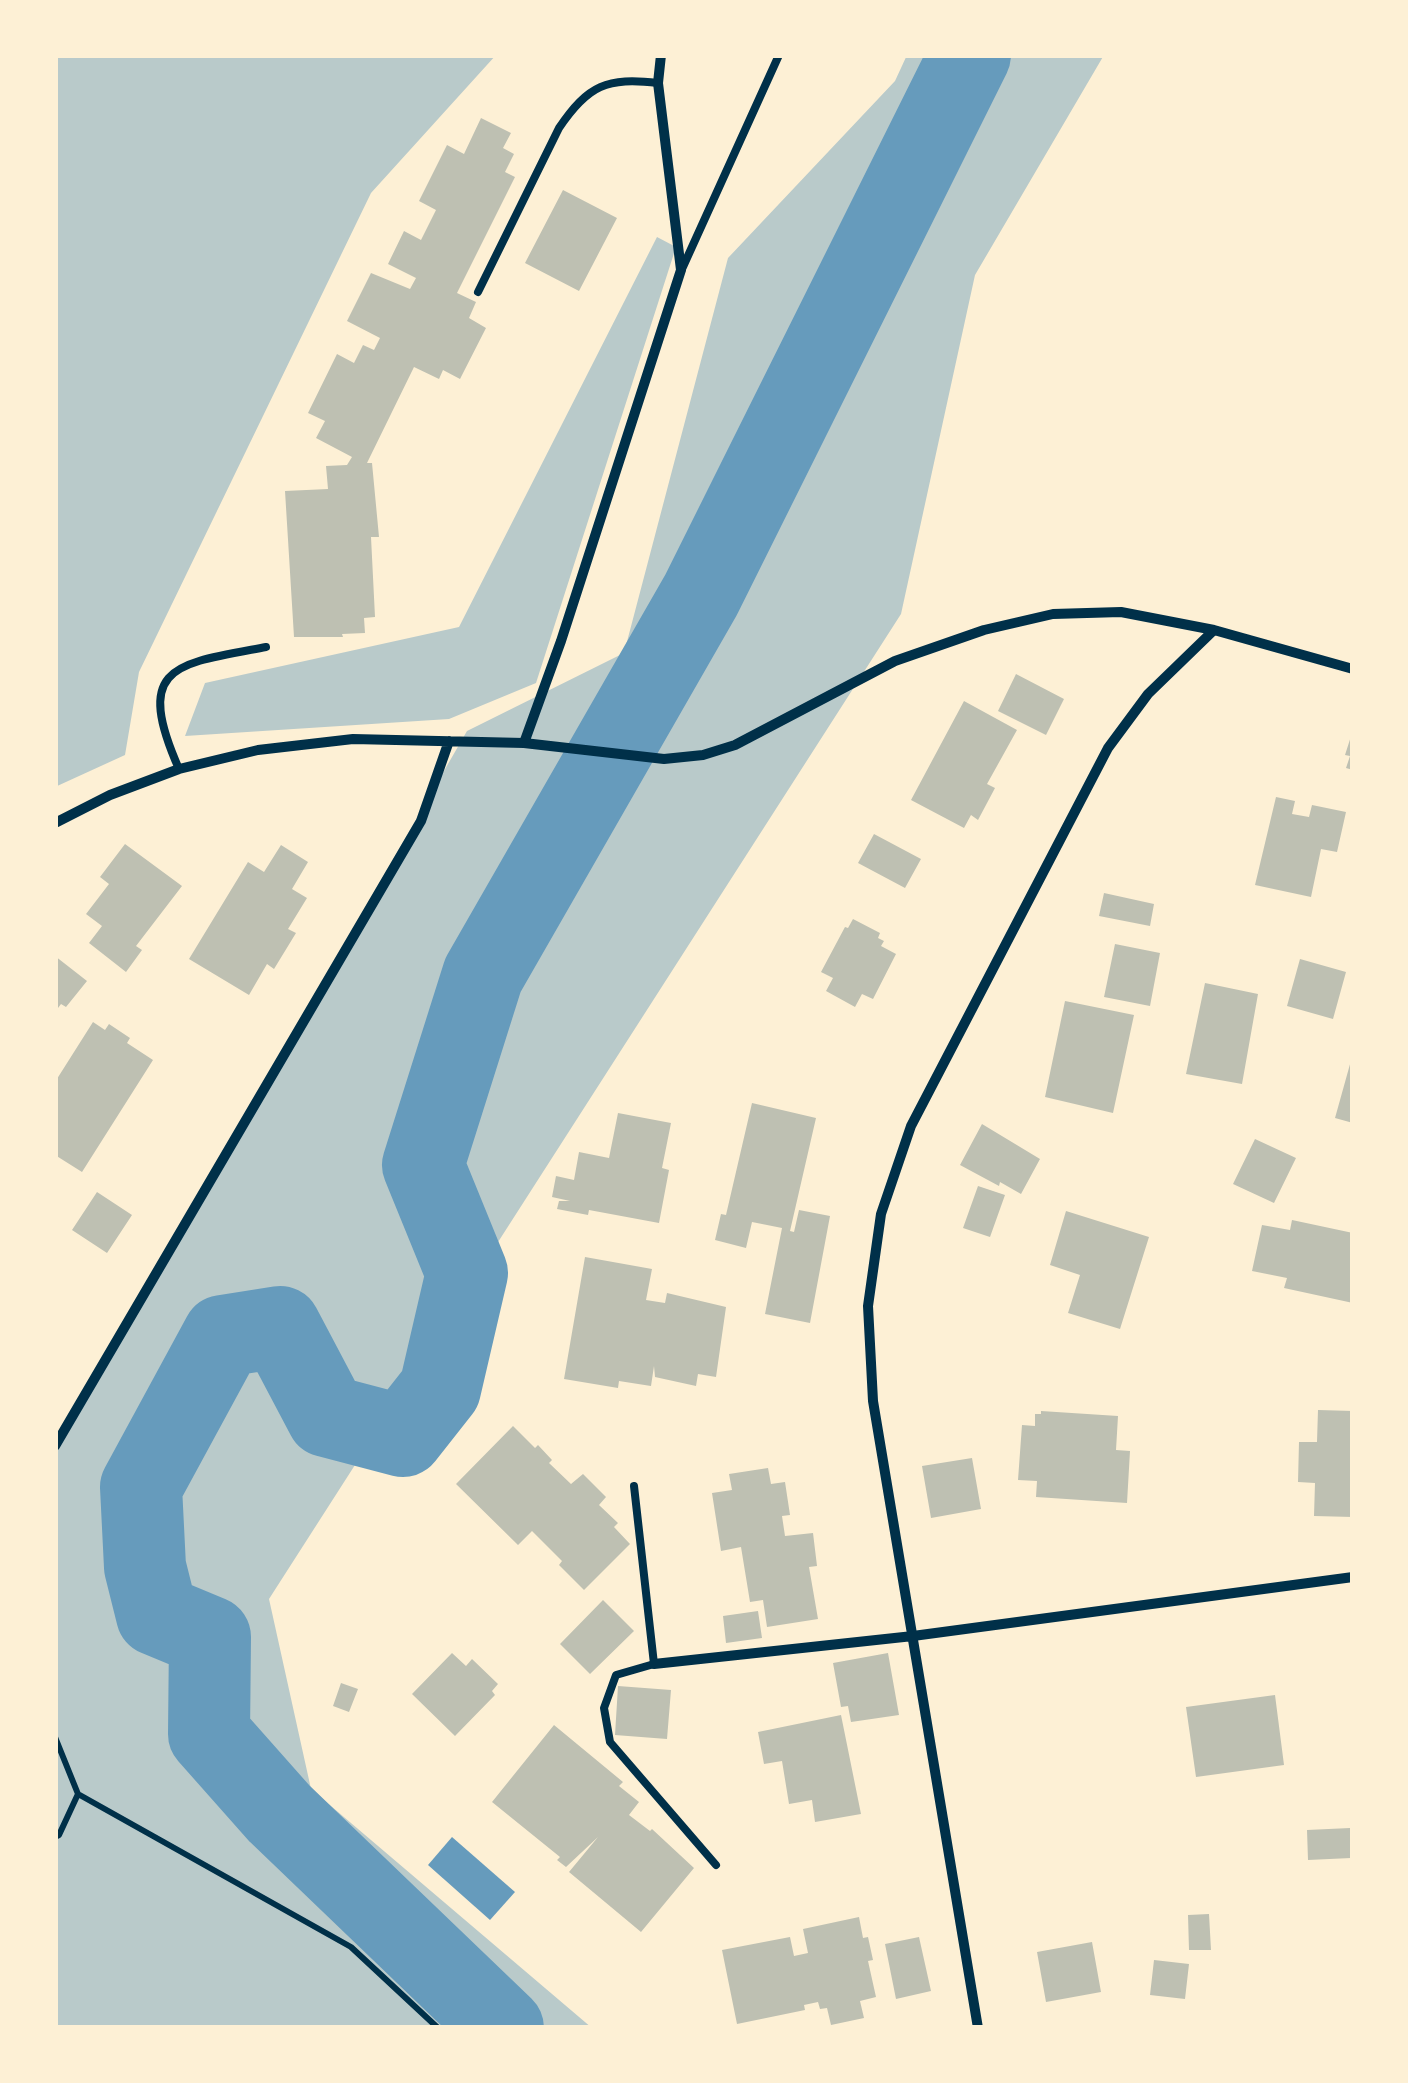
<!DOCTYPE html>
<style>
body{margin:0}
#map{position:relative;width:1408px;height:2083px;overflow:hidden;background:#fdf0d5;font-family:"DM Sans",sans-serif}
canvas{display:block}
.frame{position:absolute;inset:0;border:58px solid #fdf0d5;pointer-events:none}
</style>
<div id="map">
<canvas width="1408" height="2083"></canvas>
<div class="frame"></div>
</div>
<script>
const g = document.querySelector('canvas').getContext('2d');
g.lineJoin = 'round';
function fill(path, color) { g.fillStyle = color; g.fill(path, 'evenodd'); }
function trace(path, color, width, dash) { g.strokeStyle = color; g.lineWidth = width; g.lineCap = dash ? 'butt' : 'round'; g.setLineDash(dash || []); g.stroke(path); }
fill(new Path2D(`
 M55,55H496L371,193L139,672L125,755L55,787Z
 M907,55H1104L975,275L901,614L269,1599L311,1789L592,2028H55V1446L467,731L624,653L728,258L895,81Z
 M657,237L676,247L536,683L449,719L185,736L205,683L459,627Z`), '#b9caca');
fill(new Path2D(`
 M452,1837L515,1892L490,1920L428,1865Z`), '#669bbc');
trace(new Path2D(`
 M503,2028L279,1813L209,1734L210,1637L157,1615L145,1567L141,1487L223,1336L280,1327L327,1416L403,1436L440,1389L467,1273L423,1165L483,975L701,595L970,55`), '#669bbc', 82);
fill(new Path2D(`
 M481,118L511,133L503,148L514,154L505,172L515,177L457,293L476,302L469,318L486,328L460,379L443,370L439,379L414,367L367,463H372L379,537H371L375,617L364,618L365,633L342,634L343,637H294L285,491L328,489L326,466L347,465L352,457L316,438L325,421L308,413L337,354L354,363L363,345L374,350L380,338L347,321L371,273L410,289L416,278L388,264L404,231L421,240L436,210L419,201L447,145L464,154Z
 M563,190L617,218L579,291L525,263Z
 M1016,674L1064,699L1046,735L998,711Z
 M964,701L1017,730L987,784L995,788L978,820L971,815L964,828L911,800Z
 M1353,730V770L1346,768L1350,756L1345,755Z
 M1276,797L1295,801L1292,814L1309,817L1312,805L1346,812L1337,852L1321,849L1311,897L1255,885Z
 M874,834L921,859L905,888L858,863Z
 M125,844L182,886L136,946L142,950L126,972L89,943L102,926L86,914L109,884L100,877Z
 M281,845L308,862L292,889L307,898L288,929L296,933L274,969L267,964L249,995L189,959L248,862L264,872Z
 M1104,893L1154,904L1150,926L1099,916Z
 M853,919L880,933L878,938L884,941L881,946L896,954L873,999L862,994L855,1007L826,991L833,978L821,972L845,927L848,928Z
 M1115,944L1160,953L1150,1006L1104,997Z
 M55,956L87,981L66,1007L61,1004L55,1012Z
 M1300,959L1346,972L1333,1019L1287,1006Z
 M1205,983L1258,994L1242,1084L1186,1074Z
 M1065,1001L1134,1015L1113,1113L1045,1097Z
 M93,1022L105,1030L109,1024L130,1038L127,1043L153,1060L82,1172L55,1155V1082Z
 M1352,1057L1353,1058V1123L1335,1118Z
 M752,1103L816,1118L790,1231L794,1232L799,1210L830,1216L810,1323L765,1314L782,1228L752,1222L746,1248L715,1240L721,1214L726,1215Z
 M618,1113L671,1123L662,1168L669,1170L659,1223L589,1210L588,1215L557,1209L559,1201H570L552,1197L556,1176L574,1180L579,1152L609,1158Z
 M982,1124L1040,1159L1021,1194L1000,1182L999,1186L960,1165Z
 M1255,1139L1296,1158L1274,1203L1233,1184Z
 M978,1186L1005,1195L990,1237L963,1228Z
 M97,1192L132,1215L107,1253L72,1230Z
 M1066,1211L1149,1237L1120,1329L1068,1313L1080,1275L1050,1265Z
 M1292,1220L1353,1233V1303L1284,1288L1287,1278L1252,1271L1262,1225L1290,1230Z
 M585,1257L652,1269L646,1300L665,1303L667,1293L726,1307L716,1377L698,1374L696,1386L655,1377L654,1366L651,1386L619,1381L618,1388L564,1379Z
 M1318,1410L1353,1411V1517L1314,1516L1315,1483L1298,1482L1299,1442H1317Z
 M1041,1411L1118,1416L1116,1450L1130,1451L1127,1503L1036,1497L1037,1481L1018,1480L1022,1425L1035,1426V1414H1041Z
 M513,1426L535,1448L538,1445L552,1460L549,1463L571,1484L583,1474L606,1497L599,1505L618,1523L614,1527L630,1544L584,1590L559,1565L562,1561L532,1531L518,1545L456,1484Z
 M972,1458L981,1509L931,1518L922,1466Z
 M768,1468L771,1484L785,1482L790,1515L782,1516L785,1536L813,1533L817,1566L809,1567L818,1619L767,1627L763,1600L750,1602L741,1547L721,1551L712,1493L732,1490L729,1474Z
 M603,1600L634,1631L590,1674L560,1644Z
 M758,1611L762,1638L726,1643L723,1616Z
 M452,1653L466,1666L472,1659L498,1684L492,1691L495,1695L455,1736L412,1694Z
 M888,1653L899,1715L851,1722L848,1706L841,1707L833,1663Z
 M341,1683L358,1689L349,1712L333,1706Z
 M618,1686L671,1690L667,1739L615,1735Z
 M1275,1695L1284,1765L1196,1777L1186,1707Z
 M841,1715L861,1814L815,1822L812,1800L789,1804L782,1761L764,1764L758,1732Z
 M554,1725L623,1782L619,1786L639,1802L629,1815L650,1831L652,1829L694,1868L641,1932L569,1872L598,1837L566,1867L557,1860L560,1857L492,1802Z
 M1350,1828L1351,1858L1308,1860L1307,1830Z
 M1209,1914L1211,1950H1189L1188,1915Z
 M859,1917L863,1938L868,1937L873,1960L868,1961L876,1997L860,2001L864,2018L831,2025L827,2008L820,2009L818,2002L804,2005L805,2010L737,2024L722,1950L790,1937L794,1956L808,1953L803,1929Z
 M919,1937L931,1991L896,1999L885,1944Z
 M1092,1942L1101,1992L1046,2002L1037,1952Z
 M1154,1960L1189,1964L1185,1999L1150,1995Z`), '#bec0b2');
trace(new Path2D(`
 M55,1737L78,1794
 M78,1794L351,1947L438,2028
 M55,1837L59,1835L78,1794`), '#003049', 6);
trace(new Path2D(`
 M682,269L779,55
 M478,292L559,128C588,85 607,77 658,83
 M179,769C133,665 175,664 266,647
 M634,1486L654,1664L616,1675L604,1708L610,1742L716,1865`), '#003049', 8);
trace(new Path2D(`
 M524,743L561,641L681,270L658,83L661,55
 M55,823L110,795L179,769L258,750L353,739L524,743L664,759L703,755L735,745L895,661L984,630L1053,614L1121,612L1214,630L1353,669
 M55,1446L421,821L449,741
 M654,1664L913,1636L1353,1577
 M978,2028L873,1401L868,1306L881,1214L911,1126L1108,748L1148,694L1214,630`), '#003049', 10);
</script>
